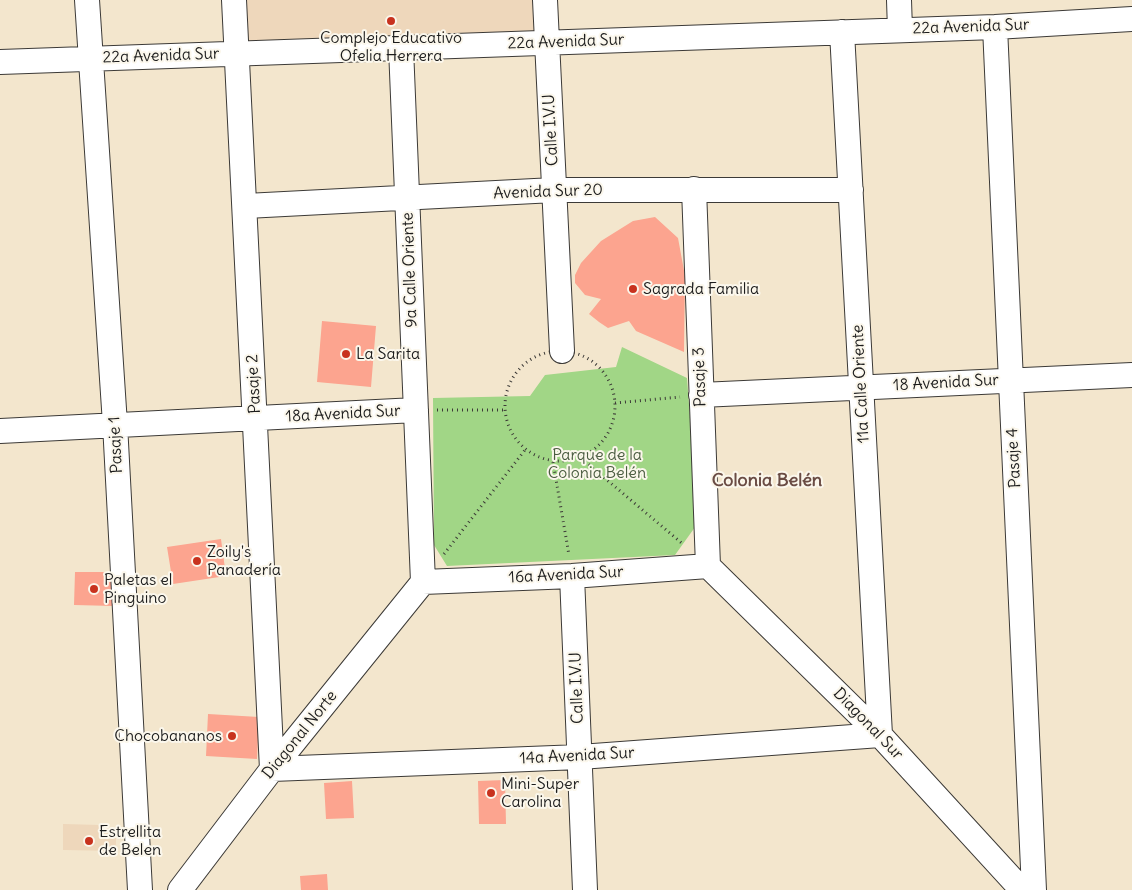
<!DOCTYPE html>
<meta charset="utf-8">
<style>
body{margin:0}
canvas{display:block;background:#f3e6cd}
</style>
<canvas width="1132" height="890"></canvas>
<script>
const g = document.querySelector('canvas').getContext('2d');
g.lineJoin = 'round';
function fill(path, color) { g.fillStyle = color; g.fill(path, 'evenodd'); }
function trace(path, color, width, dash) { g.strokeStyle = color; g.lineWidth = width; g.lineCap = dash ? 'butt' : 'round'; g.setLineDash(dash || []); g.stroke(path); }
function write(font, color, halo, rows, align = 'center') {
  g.font = font + ' Delius,sans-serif'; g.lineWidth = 4; g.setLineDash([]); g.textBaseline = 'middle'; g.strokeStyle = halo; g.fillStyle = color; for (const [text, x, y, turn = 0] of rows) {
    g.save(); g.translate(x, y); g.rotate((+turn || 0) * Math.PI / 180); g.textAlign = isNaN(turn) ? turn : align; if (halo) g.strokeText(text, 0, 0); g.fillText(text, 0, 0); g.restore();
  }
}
fill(new Path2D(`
 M235,0H545L547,43L237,54Z
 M63,824L101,825L116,833V851L63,850Z`), '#eed7bb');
fill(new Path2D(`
 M622,347L687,378L698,523L675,555L447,566L434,545L433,398L530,396L545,375L616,367Z`), '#a1d686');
fill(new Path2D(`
 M655,217L678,238L685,276L684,352L636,331L629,321L608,328L599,322L589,314L601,299L585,295L575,283V275L581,263L601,241L633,221Z
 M322,321L376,326L371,387L317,382Z
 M221,539L226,576L173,584L167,547Z
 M75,572H114V606L74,605Z
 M208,714L259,717L257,759L206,756Z
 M505,780L506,824H479L478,781Z
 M352,781L354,818L326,819L324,783Z
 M327,874L328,890H301L300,876Z`), '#fca48f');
const street = new Path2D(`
 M87,0L115,424L140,890
 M234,0L272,769L580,757L880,735L842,32
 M545,0L562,351
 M899,0L900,30
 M995,27L1034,890
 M401,48L423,582
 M0,62L995,27L1132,19
 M694,189L708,566
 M246,206L554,190H851
 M701,395L1132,375
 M0,431L416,410
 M708,566L880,735L1022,890
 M572,576L585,890
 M423,582L572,576L708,566
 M180,890L272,769L423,582`);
trace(street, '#3c3a37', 26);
trace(new Path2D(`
 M505 406a55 55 0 1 1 110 0a55 55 0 1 1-110 0Z
 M615,403L680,397
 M437,410H504
 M581,458L684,545
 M553,462L569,555
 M444,554L525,450`), '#3c3a37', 3, [1, 4]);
trace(street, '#fff', 24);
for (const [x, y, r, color] of [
 [391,21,5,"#c8321e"],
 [633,289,5,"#c8321e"],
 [346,354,5,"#c8321e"],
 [197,561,5,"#c8321e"],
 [94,589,5,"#c8321e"],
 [232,736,5,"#c8321e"],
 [491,793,5,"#c8321e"],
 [89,841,5,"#c8321e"]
]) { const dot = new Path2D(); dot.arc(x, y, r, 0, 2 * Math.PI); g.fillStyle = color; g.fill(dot); trace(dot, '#fbf7ec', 2); }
write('16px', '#1c1c1c', '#fbf7ec', [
 ["22a Avenida Sur",971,27,-2],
 ["22a Avenida Sur",566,42,-2],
 ["22a Avenida Sur",161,56,-2],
 ["Calle I.V.U",551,130,-93],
 ["Avenida Sur 20",548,192,-2],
 ["9a Calle Oriente",410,270,-92],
 ["Pasaje 3",700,377,-92],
 ["18 Avenida Sur",946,383,-3],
 ["Pasaje 2",254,384,-93],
 ["11a Calle Oriente",861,384,-93],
 ["18a Avenida Sur",343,414,-3],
 ["Pasaje 1",116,445,-93],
 ["Pasaje 4",1014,458,-93],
 ["16a Avenida Sur",566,575,-3],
 ["Calle I.V.U",577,688,-92],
 ["Diagonal Sur",868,724,46],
 ["Diagonal Norte",300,735,-51],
 ["14a Avenida Sur",577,756,-3]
]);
write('16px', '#1c1c1c', '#fbf7ec', [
 ["Complejo Educativo",391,38,"center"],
 ["Ofelia Herrera",391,56,"center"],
 ["Sagrada Familia",643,289],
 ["La Sarita",356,354],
 ["Zoily's",207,552],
 ["Panadería",207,570],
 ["Paletas el",104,580],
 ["Pinguino",104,598],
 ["Chocobananos",222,736,"right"],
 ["Mini-Super",501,784],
 ["Carolina",501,802],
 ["Estrellita",99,832],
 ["de Belen",99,850]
], 'left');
write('16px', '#4b5d41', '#fbf7ec', [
 ["Parque de la",597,455],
 ["Colonia Belén",597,473]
]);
write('bold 18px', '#6a4c44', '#fbf7ec', [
 ["Colonia Belén",767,481]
]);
</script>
